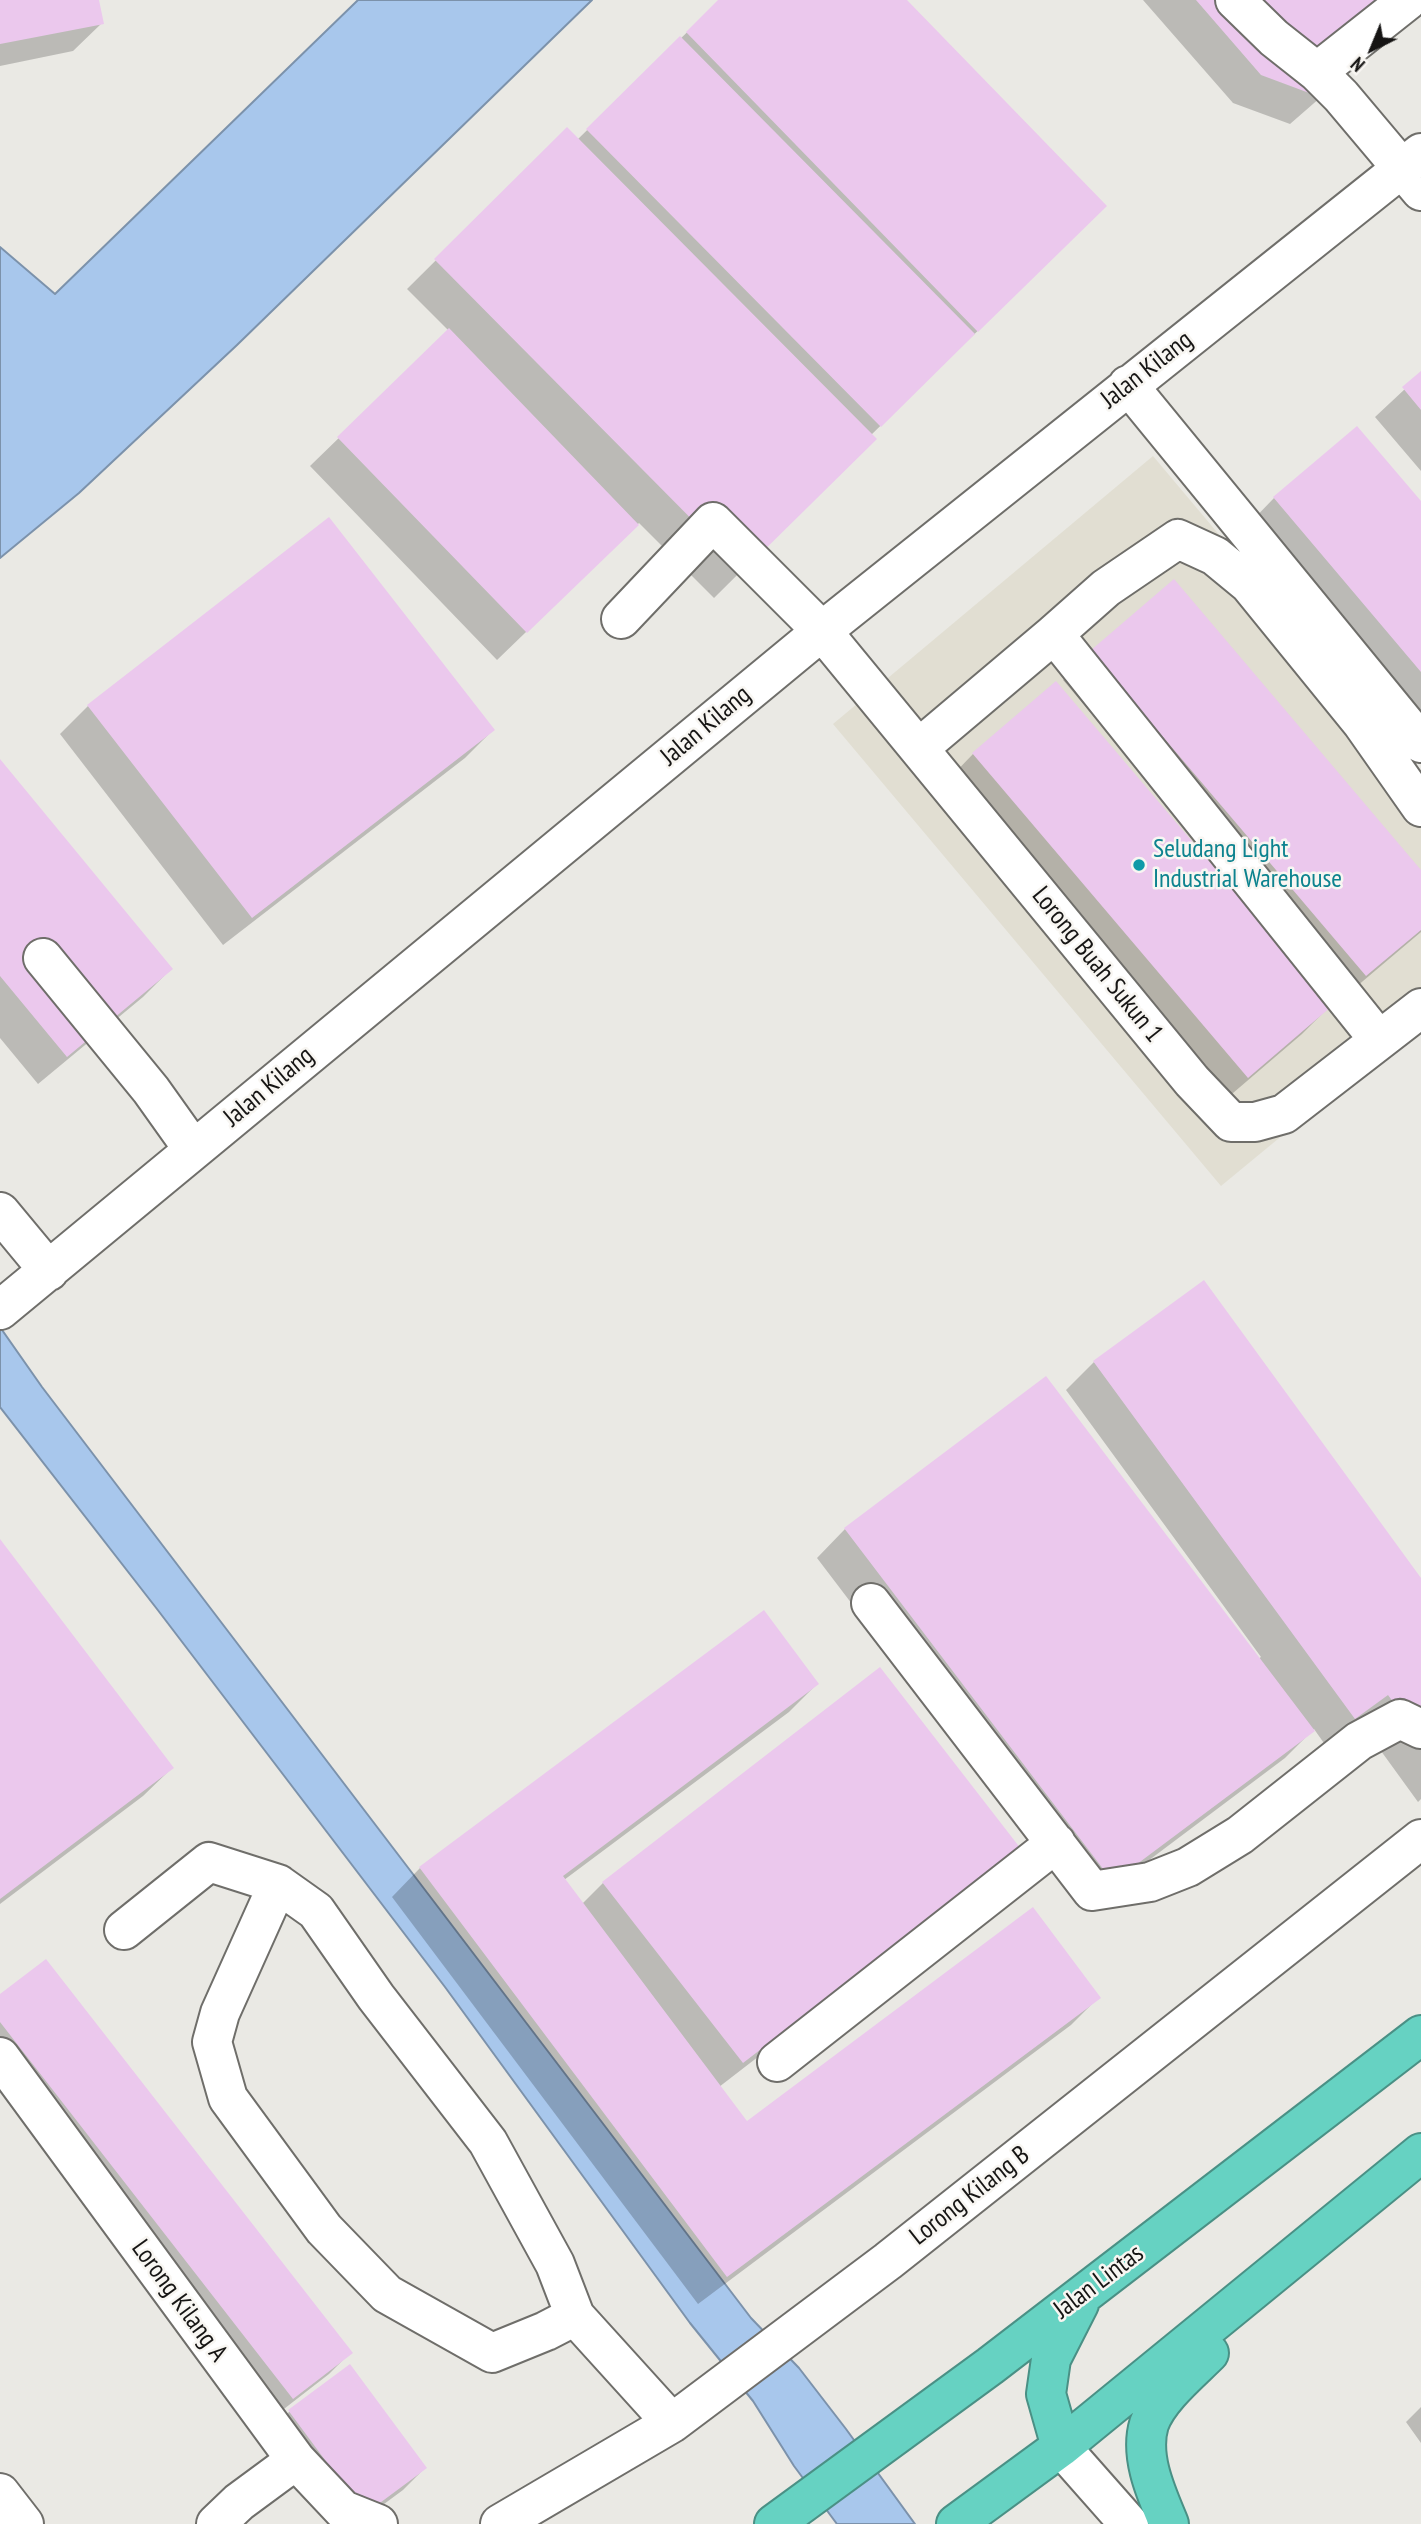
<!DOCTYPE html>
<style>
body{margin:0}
#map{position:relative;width:1421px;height:2524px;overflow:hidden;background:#eae9e4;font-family:"PT Sans Narrow",sans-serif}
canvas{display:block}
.north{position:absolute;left:1337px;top:14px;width:70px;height:70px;-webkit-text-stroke:5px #f8f6f2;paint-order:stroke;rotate:223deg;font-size:19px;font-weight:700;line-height:28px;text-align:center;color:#161514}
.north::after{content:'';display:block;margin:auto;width:24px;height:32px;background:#161514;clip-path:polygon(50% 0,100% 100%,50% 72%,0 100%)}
</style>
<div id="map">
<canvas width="1421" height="2524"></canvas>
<div class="north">N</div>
</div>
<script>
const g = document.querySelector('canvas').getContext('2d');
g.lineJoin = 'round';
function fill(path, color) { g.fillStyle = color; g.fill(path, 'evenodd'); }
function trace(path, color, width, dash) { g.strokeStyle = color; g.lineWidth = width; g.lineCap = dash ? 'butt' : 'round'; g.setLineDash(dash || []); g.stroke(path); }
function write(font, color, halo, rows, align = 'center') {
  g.font = font + ' "PT Sans Narrow",sans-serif'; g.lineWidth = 5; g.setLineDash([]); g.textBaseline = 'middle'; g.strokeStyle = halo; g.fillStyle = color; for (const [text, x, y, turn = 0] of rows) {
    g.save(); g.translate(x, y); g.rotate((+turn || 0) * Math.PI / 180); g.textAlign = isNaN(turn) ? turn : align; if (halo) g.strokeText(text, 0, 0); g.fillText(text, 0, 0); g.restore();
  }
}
fill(new Path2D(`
 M1153,456L1421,775V1021L1221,1186L833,724Z`), '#e1ded2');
const water = new Path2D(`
 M358,0H592L237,345L79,493L0,558V247L55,294Z
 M0,1327L42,1387L751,2318L799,2368L846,2429L915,2524H837L794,2466L753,2401L690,2323L445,1987L157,1609L0,1407Z`);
fill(water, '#a8c7ec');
trace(water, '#7c92ab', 2);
fill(new Path2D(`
 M0,0H97L102,23L73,51L0,66Z
 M720,0H905L1077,234L870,436L874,439L714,598L639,523L497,660L310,466L449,331L407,289L567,130L577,140Z
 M1143,0H1421V10L1290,124L1233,103Z
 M1421,374V471L1375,417Z
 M1357,428L1421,504V733L1246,527L1274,498Z
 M329,519L493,730L465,758L223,945L60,734L88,706Z
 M1091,652L1421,873V932L1337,1003L1063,680Z
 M1056,684L1330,1006L1302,1034L1219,1105L945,783L973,754Z
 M0,762L171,969L143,997L38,1084L0,1038Z
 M1094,1362L1421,1581V1799L1418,1802L1360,1722L1326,1746L1314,1729L1285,1758L1084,1909L817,1558L845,1529L1258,1659L1261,1657L1066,1390Z
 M0,1542L172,1768L143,1796L0,1904Z
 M763,1612L817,1684L789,1712L564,1880L582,1904L603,1883L879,1669L991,1877L719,2087L747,2124L1099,1997L1071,2025L698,2304L392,1897L420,1868Z
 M0,1997L350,2353L329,2374L271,2419L0,2072Z
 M1421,2407V2443L1406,2422Z
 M290,2411L425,2468L403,2490L357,2524L268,2433Z`), '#0003');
fill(new Path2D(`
 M0,0H99L104,24L0,44Z
 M718,0H907L1107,206L978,332L686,32Z
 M1196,0H1421V9L1320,97L1261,75Z
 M680,36L975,334L881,427L586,129Z
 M567,127L877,439L743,571L434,259Z
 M449,328L639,525L527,633L337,437Z
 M1421,371V410L1402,387Z
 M1357,426L1421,501V672L1273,497Z
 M329,517L495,730L252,918L87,705Z
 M1174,579L1421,870V930L1366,976L1090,651Z
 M1056,681L1332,1006L1248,1078L972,753Z
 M0,759L173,969L67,1057L0,976Z
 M1204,1280L1421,1578V1740L1388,1695L1355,1719L1093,1361Z
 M1046,1376L1315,1731L1113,1882L844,1528Z
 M0,1539L174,1768L0,1899Z
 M764,1610L819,1684L563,1876L747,2121L1033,1907L1101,1998L727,2277L419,1867Z
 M880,1667L1021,1849L743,2063L602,1882Z
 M46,1959L353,2353L293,2399L0,2022V1994Z
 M350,2364L427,2468L365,2514L288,2410Z`), '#ebc8ed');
const minor = new Path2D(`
 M1235,0L1274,38L1317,72L1341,96L1421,191
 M1317,72L1408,0
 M1128,385L1421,743
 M621,619L713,522L822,631L1192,1081L1231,1122H1255L1284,1114L1421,1008
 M919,748L1054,634
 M43,958L151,1090L193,1149
 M1379,1040L1054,634L1106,588L1178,539L1215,556L1249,584L1362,723L1421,807
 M0,1212L49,1271
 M0,1310L822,631L1421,153
 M871,1603L1092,1891L1150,1882L1188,1867L1240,1835L1359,1741L1400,1719L1421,1729
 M124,1930L209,1862L278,1884L316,1911L376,1997L488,2142L555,2264L575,2316L546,2331L492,2353L387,2294L324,2229L228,2098L212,2042L220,2013L278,1884
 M0,2057L296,2460L343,2510L378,2524
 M777,2062L1056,1843
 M575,2316L672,2423
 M1061,2447L1129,2524
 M0,2493L24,2524
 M216,2524L239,2502L296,2460
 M500,2524L672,2423L888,2261L1421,1839`);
const highway = new Path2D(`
 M1061,2447L1046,2394L1051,2359L1079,2304
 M774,2524L990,2366L1421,2035
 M956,2524L1061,2447L1421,2153
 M1169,2524C1157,2495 1139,2457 1149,2424C1158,2398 1190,2372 1209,2353`);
trace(minor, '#6f6e6a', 42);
trace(highway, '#4a9085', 42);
trace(minor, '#fff', 38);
trace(highway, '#66d2c2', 38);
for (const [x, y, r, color] of [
 [1139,865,7,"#0f9aa8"]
]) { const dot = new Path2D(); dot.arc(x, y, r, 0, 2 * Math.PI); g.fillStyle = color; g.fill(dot); trace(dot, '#f8f6f2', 2.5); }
write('26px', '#161514', '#f8f6f2', [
 ["Jalan Kilang",1147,370,-38],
 ["Jalan Kilang",706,726,-40],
 ["Lorong Buah Sukun 1",1097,965,51],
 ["Jalan Kilang",269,1087,-40],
 ["Lorong Kilang B",970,2196,-38],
 ["Jalan Lintas",1099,2282,-37],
 ["Lorong Kilang A",179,2301,54]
]);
write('26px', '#0d838f', '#f8f6f2', [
 ["Seludang Light",1153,850],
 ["Industrial Warehouse",1153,880]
], 'left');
</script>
